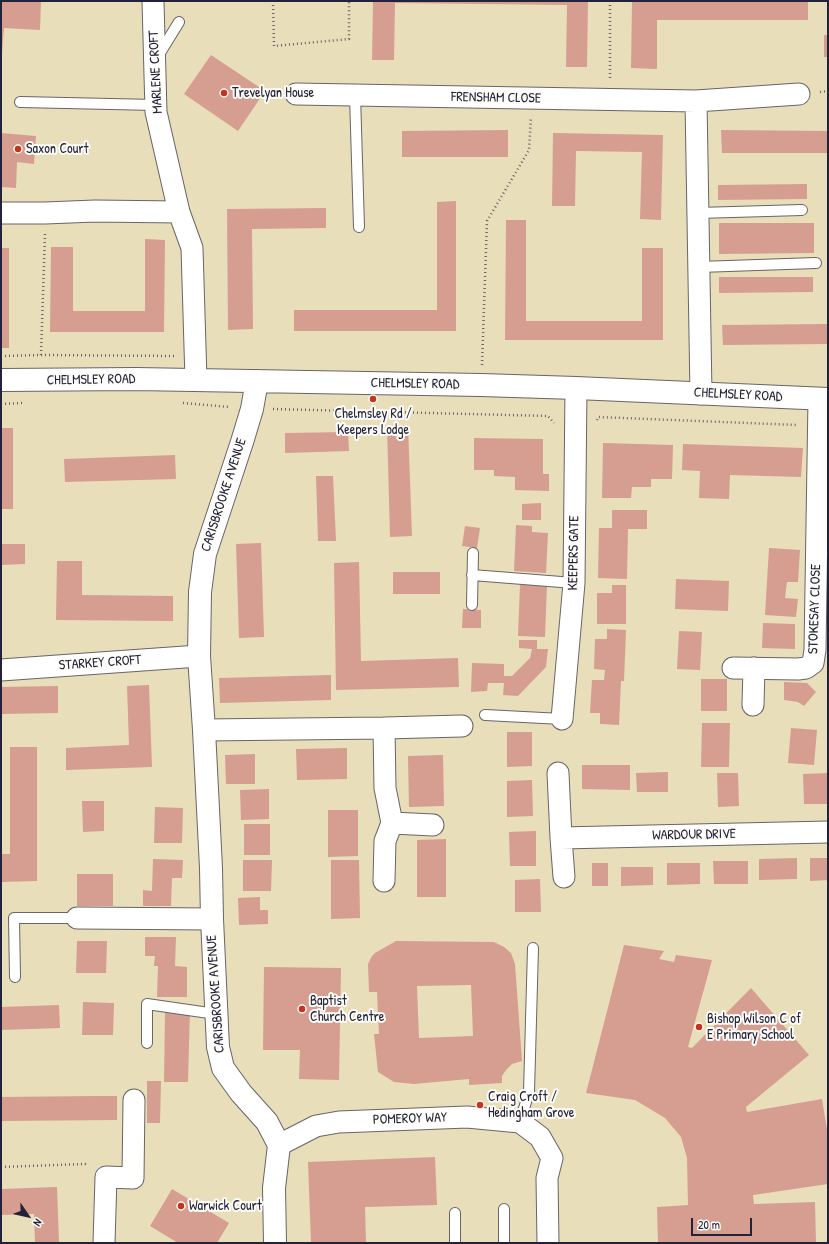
<!DOCTYPE html>
<style>
body{margin:0}
#map{position:relative;width:829px;height:1244px;overflow:hidden;background:#e9deba;font-family:"Patrick Hand",sans-serif}
canvas{display:block}
.frame{position:absolute;inset:0;border:2px solid #22223b;pointer-events:none}
.north{position:absolute;left:8px;top:1196px;width:40px;height:40px;-webkit-text-stroke:3px #fdfcf7;paint-order:stroke;rotate:124deg;font-size:11px;font-weight:700;line-height:16px;text-align:center;color:#22223b}
.north::after{content:'';display:block;margin:auto;width:14px;height:18px;background:#22223b;clip-path:polygon(50% 0,100% 100%,50% 72%,0 100%)}
.scale{position:absolute;left:691px;top:1218px;width:61px;height:18px;box-sizing:border-box;border:2px solid #22223b;border-top:0;padding-left:5px;font-size:12px;line-height:14px;white-space:nowrap;color:#22223b;-webkit-text-stroke:3px #fdfcf7;paint-order:stroke}
</style>
<div id="map">
<canvas width="829" height="1244"></canvas>
<div class="frame"></div>
<div class="north">N</div>
<div class="scale">20 m</div>
</div>
<script>
const g = document.querySelector('canvas').getContext('2d');
g.lineJoin = 'round';
function fill(path, color) { g.fillStyle = color; g.fill(path, 'evenodd'); }
function trace(path, color, width, dash) { g.strokeStyle = color; g.lineWidth = width; g.lineCap = dash ? 'butt' : 'round'; g.setLineDash(dash || []); g.stroke(path); }
function write(font, color, halo, rows, align = 'center') {
  g.font = font + ' "Patrick Hand",sans-serif'; g.lineWidth = 4; g.setLineDash([]); g.textBaseline = 'middle'; g.strokeStyle = halo; g.fillStyle = color; for (const [text, x, y, turn = 0] of rows) {
    g.save(); g.translate(x, y); g.rotate((+turn || 0) * Math.PI / 180); g.textAlign = isNaN(turn) ? turn : align; if (halo) g.strokeText(text, 0, 0); g.fillText(text, 0, 0); g.restore();
  }
}
fill(new Path2D(`
 M1,1H41L40,30L4,28L2,53H1Z
 M373,1H588L587,67H566L567,5L395,3L394,60H372Z
 M632,1H808V20H657V69L631,68Z
 M824,35H828V57H824Z
 M211,55L265,91L238,131L184,94Z
 M508,130V157H402V131Z
 M721,130L828,131V153H722Z
 M1,133L36,136L34,164L17,162L16,188L1,187Z
 M553,133L663,135L661,220L640,219L642,152L576,151L575,206H552Z
 M807,184V199L718,200V185Z
 M456,201V331H294V310H437V202Z
 M326,208V228L252,229L253,329L228,330L227,209Z
 M506,220H526V321H642V248H663V340H505Z
 M719,223H814V253L719,254Z
 M145,239L165,240L164,332H50L51,247H73V311H145Z
 M1,248H9V348H1Z
 M719,277H813V292L719,293Z
 M828,324V344L723,345L722,325Z
 M408,425L412,536L390,537L387,426Z
 M1,428H13V509H1Z
 M348,432L349,451L285,453V433Z
 M474,438L543,439V474H549V491L515,490V477L494,476V470H474Z
 M603,443L673,445L672,479H651V487H632L631,498H602Z
 M683,444L803,448L801,477L730,475L729,499L699,498L700,471L682,470Z
 M175,455L176,479L65,482L64,459Z
 M316,476H333L336,541H318Z
 M541,503V520H522V504Z
 M612,510H647V529H628L627,579L598,578L599,528H612Z
 M516,525L532,526V532L548,533L546,573L514,571Z
 M465,526L480,528L477,548L462,546Z
 M261,543L264,637L239,638L236,544Z
 M1,544H25V564L1,565Z
 M769,548L800,550L798,582H787L785,598L798,599L796,617L765,615Z
 M57,561H82V595L173,596V621L56,620Z
 M359,562L361,661L458,658L459,687L336,690L334,563Z
 M393,572H440V594H393Z
 M676,579L729,581L728,611L675,609Z
 M520,585H547L545,637L518,636Z
 M612,585H626V624H597V593H612Z
 M463,609L481,610V628H462Z
 M763,623L795,624V649L762,648Z
 M607,629L626,630L624,681H621L619,725L600,724V713H590L592,680H604L605,670L594,669L595,639H607Z
 M679,631L702,632L700,670L677,669Z
 M519,640H537V649H548L546,667L518,696L503,695L504,683H488L487,691L471,692L472,663L504,664V676H512L530,658L532,649L519,648Z
 M331,675V700L220,703L219,678Z
 M701,679H727V711H701Z
 M784,682L807,683L816,692L804,706L798,702L784,700Z
 M149,685L152,767L66,770V748L129,745L127,686Z
 M58,686V713L1,714V687Z
 M702,723H730L729,767H701Z
 M791,728L817,730L814,765L788,763Z
 M507,732H532V766L507,767Z
 M10,747H37V881L1,882V854H10Z
 M347,748V779L297,780L296,749Z
 M255,754V784H226L225,755Z
 M443,755L444,806L409,807L408,756Z
 M582,765H630V790L582,789Z
 M668,772V792H637L636,773Z
 M717,773H738L739,806L718,807Z
 M828,773V804H804L803,774Z
 M532,780L533,816L507,817V781Z
 M269,789V819L241,820L240,790Z
 M82,801H104V831L83,832Z
 M155,807L183,808L182,843H154Z
 M328,810H358V856L328,857Z
 M244,824H270V855H244Z
 M536,831V866H510L509,832Z
 M446,839V897H417V840Z
 M797,858V879L759,880V859Z
 M810,858H828V880L810,881Z
 M153,859L183,860L182,878H172L171,906H143V890L152,891Z
 M243,860H272L271,891H243Z
 M331,860H359L360,918L331,919Z
 M713,861H748V884H714Z
 M592,863H608V886H592Z
 M667,863H700V884L667,885Z
 M621,867H653V885L621,886Z
 M77,874H113V906H77Z
 M540,879L541,912H515V880Z
 M260,897V910H268V924L239,925L238,898Z
 M145,937H176L175,966L187,967V997H157L158,966H154L155,956H145Z
 M77,941H107L106,973H76Z
 M396,941L494,942L504,947L511,953L515,964L522,1061L512,1064L506,1070L502,1076V1083L469,1085V1079L414,1084L394,1082L378,1072L374,1034H379L377,992H369L368,964L372,956L375,953ZM471,985L473,1036L419,1038L417,986Z
 M624,945L664,951L659,959L674,962L676,955L712,960L688,1047L692,1048L751,988L809,1055L746,1107L747,1112L822,1099L828,1136V1184L753,1195L754,1204L815,1202L816,1243H658L657,1207L688,1205L687,1158L681,1137L665,1118L635,1100L586,1093Z
 M264,967L341,968L339,1080L299,1079L300,1050H263Z
 M83,1002L114,1003L113,1035H82Z
 M59,1005L60,1028L1,1030V1007Z
 M165,1010H190L188,1082H164Z
 M147,1081H161L160,1123H147Z
 M93,1096H117V1120L1,1121V1097Z
 M435,1157L437,1205L365,1207L366,1243H311L308,1162Z
 M57,1187L59,1243H35L34,1214L1,1215V1189Z
 M172,1189L229,1223L217,1243H178L150,1226Z`), '#d69d91');
const lane = new Path2D(`
 M158,56L179,22
 M355,95L359,227
 M20,102L156,105
 M698,213L802,210
 M699,267L816,263
 M472,575L574,583
 M472,605L473,553
 M485,715L562,719
 M15,977L14,918H77
 M147,1043V1004L216,1014
 M520,1122L529,1092L533,948
 M504,1209V1243
 M455,1213V1243`);
const street = new Path2D(`
 M153,1L156,112L179,212L192,248L196,380
 M296,94L696,101L799,94
 M696,101L701,394
 M1,213H45L95,211L179,212
 M733,668L798,669L806,668L813,663L815,650L819,399
 M1,670L199,656
 M753,705L754,668
 M562,719L574,583L576,388
 M384,728L462,726
 M204,730L384,728L385,788L392,823
 M558,773L561,838L564,877
 M561,838L828,832
 M384,881L385,841L392,823L433,825
 M77,918L212,919
 M279,1145L316,1126L339,1122L467,1117L520,1122L540,1137L552,1158L547,1178L548,1243
 M104,1243L106,1177L133,1178L134,1100`);
const secondary = new Path2D(`
 M1,380L136,379L481,385L576,388L828,399
 M257,381L252,409L242,442L205,554L200,592L199,656L204,730L211,868L212,919L218,1047L223,1068L241,1093L267,1122L279,1145L274,1188L275,1243`);
trace(lane, '#686467', 12);
trace(street, '#686467', 23);
trace(secondary, '#686467', 24);
trace(new Path2D(`
 M273,1L274,46L349,39V1
 M610,78V1
 M820,92L828,91
 M41,355L45,234
 M1,356L41,355L174,356
 M482,365L487,221L529,150L531,117
 M183,403L230,407
 M1,404L22,403
 M273,409L548,416L554,423
 M597,420L598,417L798,425
 M1,1167L85,1164L88,1166`), '#686467', 2.5, [1, 3]);
trace(lane, '#fff', 10);
trace(street, '#fff', 21);
trace(secondary, '#fff', 22);
for (const [x, y, r, color] of [
 [224,93,4,"#c8321e"],
 [18,149,4,"#c8321e"],
 [373,399,4,"#c8321e"],
 [302,1009,4,"#c8321e"],
 [699,1027,4,"#c8321e"],
 [480,1105,4,"#c8321e"],
 [181,1206,4,"#c8321e"]
]) { const dot = new Path2D(); dot.arc(x, y, r, 0, 2 * Math.PI); g.fillStyle = color; g.fill(dot); trace(dot, '#fdfcf7', 1.5); }
write('14px', '#22223b', '#fdfcf7', [
 ["MARLENE CROFT",156,72,-93],
 ["FRENSHAM CLOSE",496,98,1],
 ["CHELMSLEY ROAD",91,380,-1],
 ["CHELMSLEY ROAD",415,384,1],
 ["CHELMSLEY ROAD",738,395,3],
 ["CARISBROOKE AVENUE",224,495,-72],
 ["KEEPERS GATE",574,553,-89],
 ["STOKESAY CLOSE",815,609,-88],
 ["STARKEY CROFT",100,663,-4],
 ["WARDOUR DRIVE",694,835,-1],
 ["CARISBROOKE AVENUE",216,994,-94],
 ["POMEROY WAY",410,1119,-2]
]);
write('14px', '#22223b', '#fdfcf7', [
 ["Trevelyan House",232,93],
 ["Saxon Court",26,149],
 ["Chelmsley Rd /",373,414,"center"],
 ["Keepers Lodge",373,430,"center"],
 ["Baptist",310,1001],
 ["Church Centre",310,1017],
 ["Bishop Wilson C of",707,1019],
 ["E Primary School",707,1035],
 ["Craig Croft /",488,1097],
 ["Hedingham Grove",488,1113],
 ["Warwick Court",189,1206]
], 'left');
</script>
